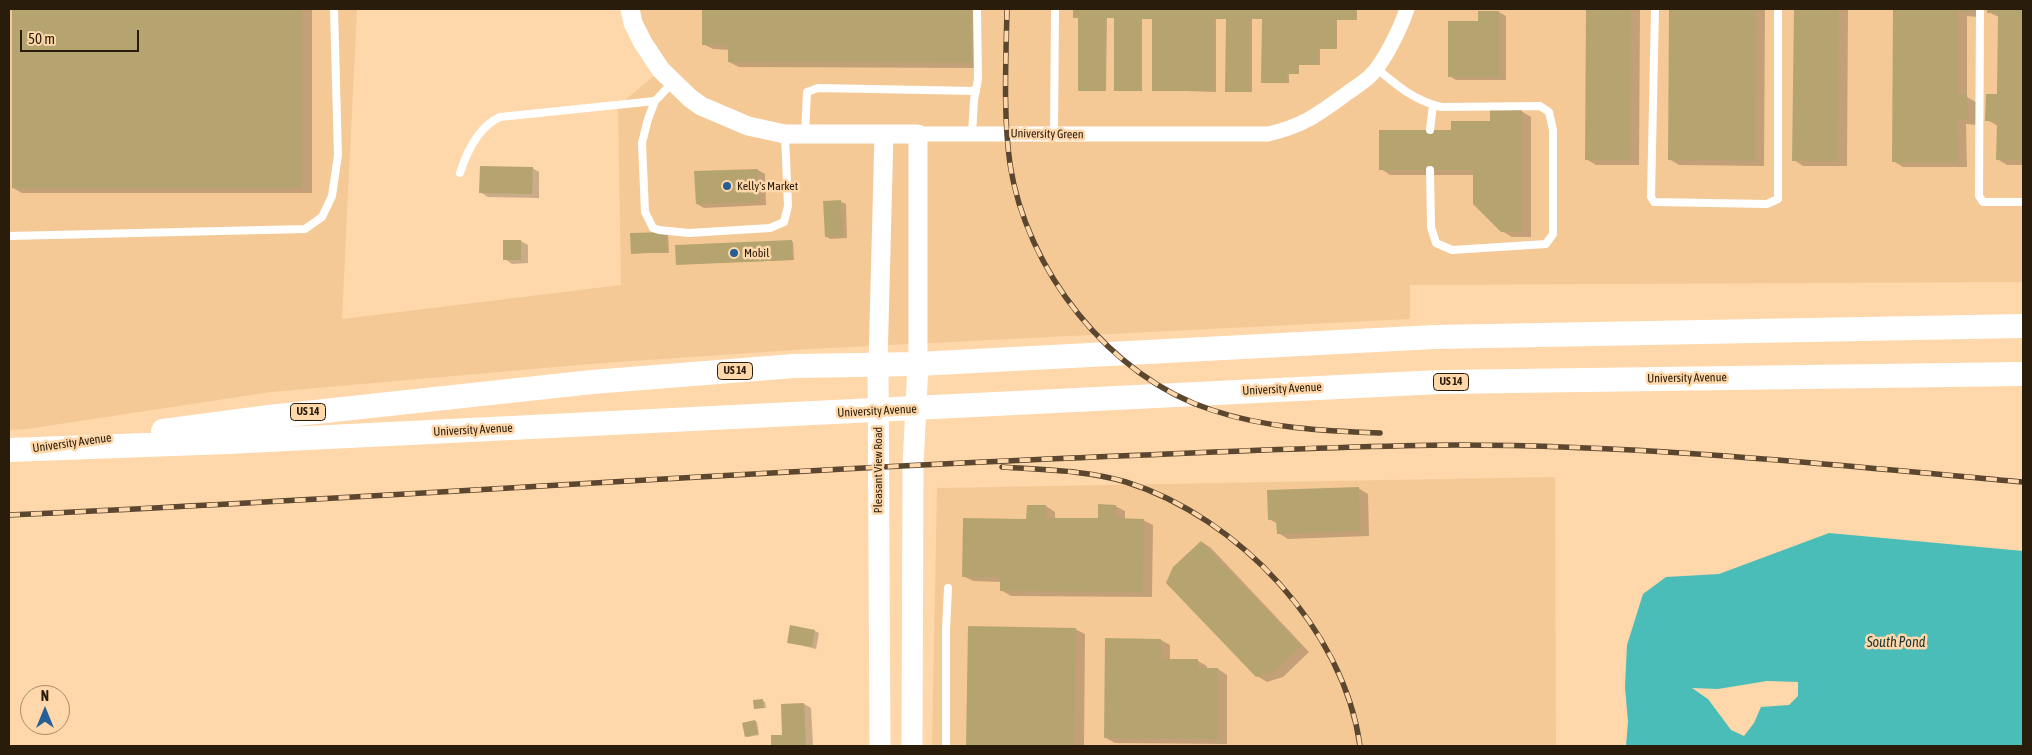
<!DOCTYPE html>
<style>
body{margin:0}
#map{position:relative;width:2032px;height:755px;overflow:hidden;background:#fed7aa;font-family:"Asap Condensed",sans-serif}
canvas{display:block}
.frame{position:absolute;inset:0;border:10px solid #2a1c0a;pointer-events:none}
.north{position:absolute;left:20px;top:685px;width:50px;height:50px;box-sizing:border-box;background:#fed7aa;border:1px solid #a98c6a;border-radius:50%;rotate:0deg;font-size:14px;font-weight:700;line-height:20px;text-align:center;color:#2a1c0a}
.north::after{content:'';display:block;margin:auto;width:18px;height:22px;background:#265f96;clip-path:polygon(50% 0,100% 100%,50% 72%,0 100%)}
.scale{position:absolute;left:20px;top:30px;width:119px;height:22px;box-sizing:border-box;border:2px solid #2a1c0a;border-top:0;padding-left:6px;font-size:15px;line-height:18px;white-space:nowrap;color:#2a1c0a;-webkit-text-stroke:4px #fed7aa;paint-order:stroke}
</style>
<div id="map">
<canvas width="2032" height="755"></canvas>
<div class="frame"></div>
<div class="north">N</div>
<div class="scale">50 m</div>
</div>
<script>
const g = document.querySelector('canvas').getContext('2d');
g.lineJoin = 'round';
function fill(path, color) { g.fillStyle = color; g.fill(path, 'evenodd'); }
function trace(path, color, width, dash) { g.strokeStyle = color; g.lineWidth = width; g.lineCap = dash ? 'butt' : 'round'; g.setLineDash(dash || []); g.stroke(path); }
function write(font, color, halo, rows, align = 'center') {
  g.font = font + ' "Asap Condensed",sans-serif'; g.lineWidth = 5; g.setLineDash([]); g.textBaseline = 'middle'; g.strokeStyle = halo; g.fillStyle = color; for (const [text, x, y, turn = 0] of rows) {
    g.save(); g.translate(x, y); g.rotate((+turn || 0) * Math.PI / 180); g.textAlign = isNaN(turn) ? turn : align; if (halo) g.strokeText(text, 0, 0); g.fillText(text, 0, 0); g.restore();
  }
}
fill(new Path2D(`
 M9,9H357L342,319L621,285L618,106L661,70L630,9H2023V282L1410,285V319L811,349L602,363L271,392L27,429L9,430Z
 M1555,477L1556,746H932L937,488Z`), '#f5c996');
fill(new Path2D(`
 M1829,533L2023,551V746H1626L1628,722L1625,687L1627,645L1643,594L1666,577L1719,574ZM1767,681L1798,682V696L1789,705L1761,707L1754,723L1744,736L1731,730L1708,699L1692,688L1718,689Z`), '#4bbdb8');
fill(new Path2D(`
 M13,9H312V193H22L13,188Z
 M704,9H971L980,14L981,68L739,67L729,62L730,50L713,49L703,44Z
 M1074,9H1357V20H1337V49H1320V65H1299V74H1289V83H1264L1263,82V19H1252V92H1228L1227,91V19H1216V92L1153,90L1154,19H1142V91H1117L1115,90V18H1107L1106,91H1081L1079,90V18L1074,17Z
 M1587,9H1640L1639,165H1596L1586,159Z
 M1670,9H1765L1764,166L1679,165L1669,159Z
 M1795,9H1848L1847,166H1803L1794,160Z
 M1894,9H1978V17L1967,16V97L1976,102L1977,125L1966,124L1967,167H1903L1893,161Z
 M1988,9H2023V165H2007L1997,159L1998,126L1987,120L1998,95L1999,17L1988,12Z
 M1499,12L1506,16V80H1456L1449,76L1479,22Z
 M1521,111L1531,117V237H1512L1502,231L1474,175H1390L1381,169L1452,131L1492,122Z
 M532,168L539,172V198L488,197L480,192Z
 M758,170L765,174L766,205L704,208L697,204Z
 M824,202H841L846,204L847,238L830,239L826,236Z
 M668,234L669,253H632L631,235Z
 M521,241L528,245V263L512,264L505,259Z
 M791,241L793,242L794,260L677,264Z
 M1358,488L1368,494L1369,536L1288,539L1278,533V524L1269,519Z
 M1046,506L1055,512V519H1099L1115,506L1125,511V520H1143L1153,525L1152,597L1011,596L1001,590V582L973,581L963,576Z
 M1202,542L1211,548L1309,652L1283,677L1267,682L1257,676Z
 M969,627L1075,629L1085,634L1084,746H967Z
 M815,631L819,633L816,649L788,642Z
 M1161,640L1170,645V660L1198,661L1207,666V669H1218L1227,675V744L1115,743L1106,738Z
 M763,701L765,702L766,708H755Z
 M804,704L811,708L813,746H772V736H783L782,705Z
 M755,721L757,722L759,735L748,737L746,736Z`), '#0003');
fill(new Path2D(`
 M12,9H302V188H12Z
 M702,9H971V63L728,62V45H702Z
 M1073,9H1355V20H1336V49H1318V65H1298V74H1287V83H1261L1262,19H1250V92H1225L1226,19H1214V91H1152V19H1141V91H1114V18H1105V91H1078V18H1073Z
 M1586,9H1631L1630,161L1585,160Z
 M1669,9H1756L1755,161L1668,160Z
 M1794,9H1839L1837,161H1792Z
 M1893,9H1969V12L1958,11V94L1967,95L1968,120L1957,119L1958,163L1892,162Z
 M1987,9H2023V160H1996L1997,121H1985L1986,94H1997L1998,13H1987Z
 M1478,11H1499V77H1448V21H1478Z
 M1490,110H1522V232H1501L1473,204V170H1379V130H1451V121H1490Z
 M480,166L533,167L532,194L479,193Z
 M758,169L760,202L696,204L694,171Z
 M841,200L843,236L825,237L823,201Z
 M666,232L667,252L631,254L630,233Z
 M503,240H521V260H503Z
 M792,240V260L676,265L675,245Z
 M1359,487L1360,531L1277,534L1276,519L1268,520L1267,490Z
 M1098,504L1116,505V518L1144,519L1143,592L1000,591V577H962L963,518L1026,519L1027,505H1046V518H1098Z
 M1201,541L1301,646L1273,672L1256,677L1166,583L1173,567Z
 M790,625L815,630L812,647L787,643Z
 M968,626L1076,628L1074,746H966Z
 M1105,638L1161,639V659H1198V668H1218V739L1104,738Z
 M763,699L764,708L754,709L753,700Z
 M804,703L806,746H771V735H782L781,704Z
 M755,720L758,734L745,737L742,723Z`), '#b6a470');
trace(new Path2D(`
 M1655,9L1651,197L1654,202L1767,204L1778,199V9
 M1980,9L1979,196L1983,202H2023
 M1376,68C1398,86 1413,100 1441,107L1540,106L1549,112L1553,130V234L1546,244L1452,250L1436,243L1431,227L1430,170
 M673,82L655,101L648,119L642,143L645,212L653,228L659,230L689,233L770,228L784,222L788,206L785,135
 M1430,130L1433,105
 M805,134L807,92L818,88L976,91
 M972,134L974,100L978,79L977,9
 M1054,134L1055,9
 M460,173C467,151 478,127 500,117L655,101
 M9,236L305,229L322,217L332,196L338,155L334,9
 M946,746V629L948,588`), '#fff', 8);
trace(new Path2D(`
 M918,134H1268C1303,126 1317,115 1346,94C1354,88 1363,83 1370,76C1384,63 1401,27 1407,9`), '#fff', 15);
trace(new Path2D(`
 M630,9L633,23L643,43L661,70L690,98L701,106L748,126L785,134H918V364
 M878,364L884,134`), '#fff', 19);
trace(new Path2D(`
 M878,364L880,746
 M912,746L913,466L918,364`), '#fff', 21);
trace(new Path2D(`
 M163,431L269,417L592,382L794,366L918,364L1434,337L2023,326
 M9,450L228,442L1439,382L2023,374`), '#fff', 24);
const rail = new Path2D(`
 M1007,9C1006,60 1003,113 1010,164C1026,269 1109,377 1212,410C1265,428 1324,431 1380,433
 M1002,467C1043,470 1086,470 1126,482C1238,517 1344,629 1360,746
 M9,515C363,499 717,473 1072,458C1200,453 1328,446 1457,445C1646,445 1835,465 2023,482`);
trace(rail, '#5b472f', 5.5);
trace(rail, '#fed7aa', 4, [11]);
for (const [x, y, r, color] of [
 [727,186,5,"#265f96"],
 [734,253,5,"#265f96"]
]) { const dot = new Path2D(); dot.arc(x, y, r, 0, 2 * Math.PI); g.fillStyle = color; g.fill(dot); trace(dot, '#fed7aa', 2); }
for (const [x, y, w] of [
 [735,371,35],
 [1451,382,35],
 [308,412,35]
]) { const box = new Path2D(); box.roundRect(x - w / 2, y - 8.5, w, 17, 4); g.fillStyle = '#fed7aa'; g.fill(box); trace(box, '#2a1c0a', 1); }
write('bold 11px', '#2a1c0a', null, [
 ["US 14",735,371],
 ["US 14",1451,382],
 ["US 14",308,412]
]);
write('12px', '#2a1c0a', '#fed7aa', [
 ["University Green",1047,134,1],
 ["University Avenue",1687,378,-1],
 ["University Avenue",1282,389,-3],
 ["University Avenue",877,411,-3],
 ["University Avenue",473,430,-3],
 ["University Avenue",72,443,-8],
 ["Pleasant View Road",878,470,-90]
]);
write('12px', '#2a1c0a', '#fed7aa', [
 ["Kelly's Market",737,186],
 ["Mobil",744,253]
], 'left');
write('italic 14px', '#1b3533', '#fed7aa', [
 ["South Pond",1896,643]
]);
</script>
